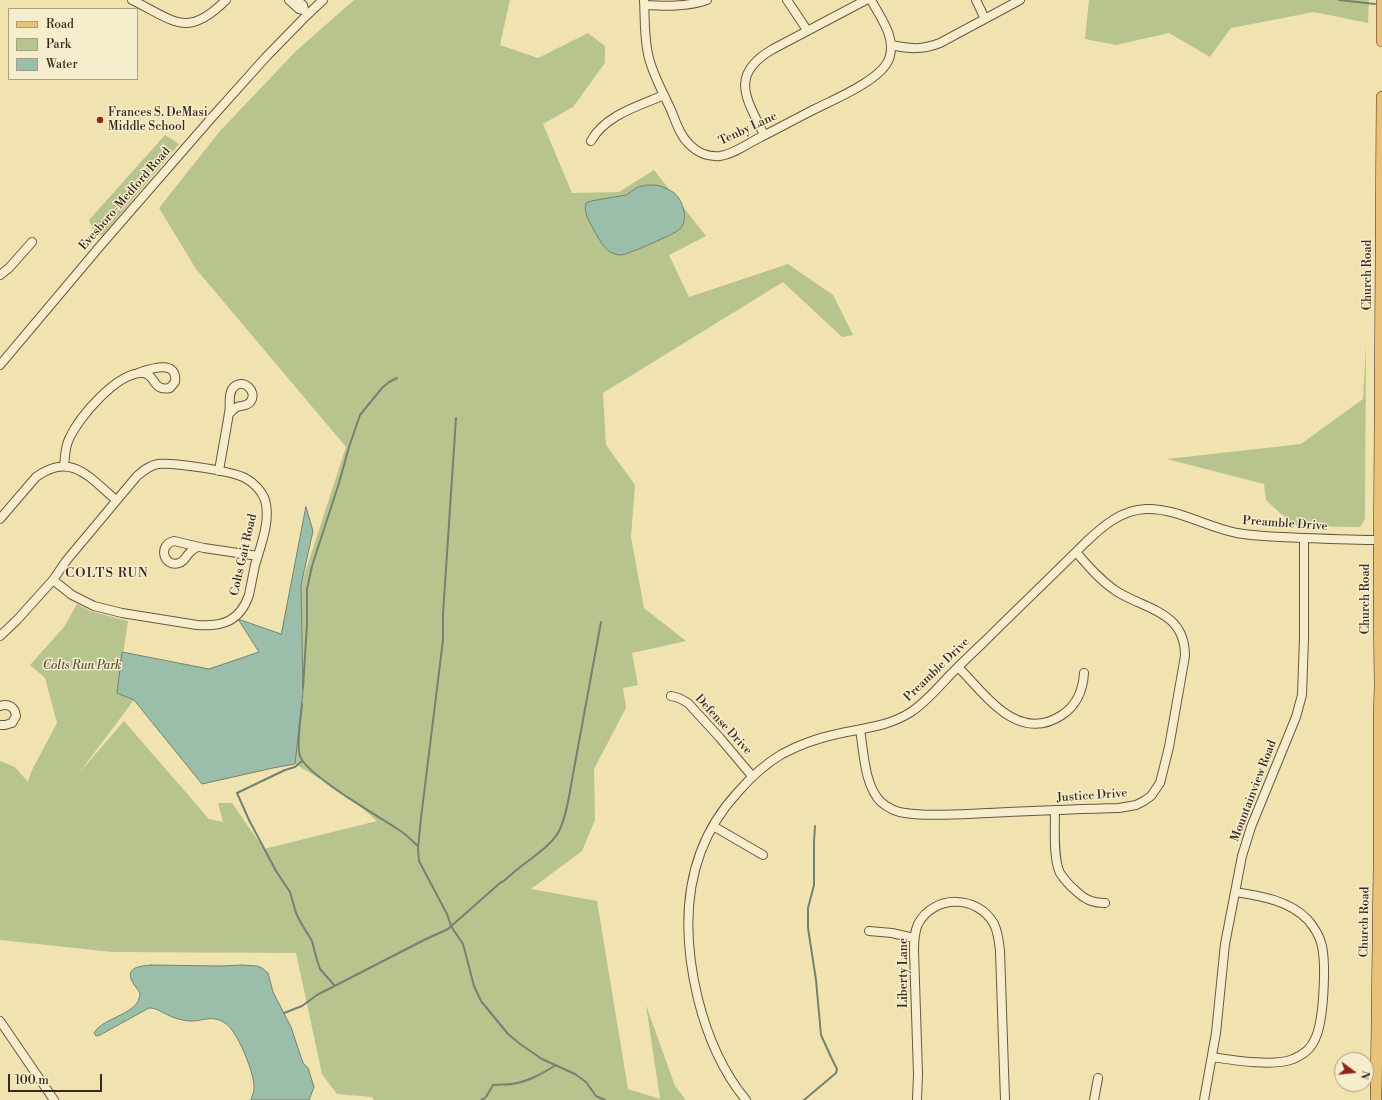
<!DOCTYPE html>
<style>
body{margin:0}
#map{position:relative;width:1382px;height:1100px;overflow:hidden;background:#f1e3b0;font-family:"Libre Bodoni",serif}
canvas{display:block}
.legend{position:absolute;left:8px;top:8px;width:130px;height:72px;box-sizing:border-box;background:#f6edcc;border:1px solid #aa9f87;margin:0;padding:5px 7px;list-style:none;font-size:12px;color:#372b20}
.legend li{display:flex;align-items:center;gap:8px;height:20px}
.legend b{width:20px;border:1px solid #aa9f87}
.north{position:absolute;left:1334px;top:1052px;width:40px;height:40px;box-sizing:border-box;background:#f6edcc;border:1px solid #aa9f87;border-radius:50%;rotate:105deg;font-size:11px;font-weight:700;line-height:16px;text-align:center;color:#372b20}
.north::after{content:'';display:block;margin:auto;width:14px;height:18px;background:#8f2418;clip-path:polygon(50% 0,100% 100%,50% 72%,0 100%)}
.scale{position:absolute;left:8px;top:1074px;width:94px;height:18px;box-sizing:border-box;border:2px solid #372b20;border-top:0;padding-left:5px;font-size:12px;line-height:14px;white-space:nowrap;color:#372b20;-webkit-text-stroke:3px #f6edcc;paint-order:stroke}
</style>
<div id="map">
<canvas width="1382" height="1100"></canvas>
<ul class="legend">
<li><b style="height:5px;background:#e8c278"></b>Road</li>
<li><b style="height:11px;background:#b8c48d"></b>Park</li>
<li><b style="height:11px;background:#9bbeab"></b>Water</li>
</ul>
<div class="north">N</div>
<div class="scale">100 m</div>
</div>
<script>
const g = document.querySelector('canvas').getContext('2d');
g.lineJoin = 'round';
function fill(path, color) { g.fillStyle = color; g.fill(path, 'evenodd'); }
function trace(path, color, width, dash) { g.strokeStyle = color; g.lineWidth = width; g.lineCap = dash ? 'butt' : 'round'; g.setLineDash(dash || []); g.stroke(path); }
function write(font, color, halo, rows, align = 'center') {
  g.font = font + ' "Libre Bodoni",serif'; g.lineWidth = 3; g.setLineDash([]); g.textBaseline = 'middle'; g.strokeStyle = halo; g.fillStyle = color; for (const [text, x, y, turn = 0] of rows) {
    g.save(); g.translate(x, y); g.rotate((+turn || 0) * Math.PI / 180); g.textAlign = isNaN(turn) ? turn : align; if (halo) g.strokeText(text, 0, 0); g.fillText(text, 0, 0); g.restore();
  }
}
fill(new Path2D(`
 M354,0H510L500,45L538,58L588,33L605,46V63L573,107L543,124L572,193L619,192L654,170L706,236L669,255L689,297L788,264L833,295L853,335L842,337L783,282L603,393L606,445L635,485L631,537L644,608L686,641L632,653L638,685L623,688L626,708L594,769L595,820L582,851L531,889L597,901L628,1089L660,1099L646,1005L675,1086L686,1100H374L372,1097L337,1094L322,1074L296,953L112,952L0,940V761L15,767L28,782L32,770L57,723L45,678L30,665L64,627L77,604L90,611L128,621L117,693L134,700L79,773L124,721L209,819L223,822L218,803H232L264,849L377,821L347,795L295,764L303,692L301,585L346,447L196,269L159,208L220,131L296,51Z
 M1089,0H1369L1368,23L1314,12L1231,28L1210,57L1169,33L1116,45L1085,39Z
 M165,135L179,144L102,236L93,230L89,220Z
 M1366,345L1365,519L1360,527L1294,526L1266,500L1264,484L1167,459L1301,444L1363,399Z`), '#b8c48d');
const water = new Path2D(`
 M648,185C652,185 658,185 660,186C666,188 675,192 678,197C684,206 688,220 680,229C675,234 629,254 621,255C618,255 615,254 612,253C604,249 599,239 595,232C590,223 583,213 586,203L591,201L626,195L638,187Z
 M306,507L313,531L301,585L303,692L295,764L273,768L202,784L134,700L117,693L122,652L209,669L259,652L238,619L281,634Z
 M151,965L220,966L242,965L257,966L262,968L268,973L273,992L291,1027L303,1063L308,1068L314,1087L309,1100H251C252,1096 254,1092 254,1088C255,1074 237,1030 225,1023C212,1014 201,1022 189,1021C181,1020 173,1018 166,1014C159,1011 156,1008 149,1008L100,1035L96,1036L94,1033C104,1016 140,1015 140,993C137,988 133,984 131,979C127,966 143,966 151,965Z`);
fill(water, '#9bbeab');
trace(water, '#738373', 1);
trace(new Path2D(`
 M1339,0L1375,4
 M456,418L443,614V640L421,818L418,849L419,861L447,914L451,926L463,944L474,986L481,1001L508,1034L520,1044L542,1059L575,1074L586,1082L596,1096L605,1100
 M303,688L307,624V589L312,566L339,483L349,447L360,415L382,388L389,382L397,378
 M302,704C301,718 296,744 300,756C306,775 380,817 399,830C406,834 412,841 418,846
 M302,761L295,767L285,770L237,793L249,820L276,871L290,892L296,913L301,923L312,941L317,960L320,969L335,986
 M284,1013L302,1006L317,995L424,940L448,929L500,883C508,879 512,873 519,868C530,859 553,844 559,831C568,813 570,788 574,769C583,720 592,671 601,622
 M481,1100L486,1097L493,1085C499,1084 506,1085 512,1084C528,1082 543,1073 556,1065
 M804,1100L836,1073L837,1069L831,1057L821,1035L816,980L808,928V908L814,885V842L815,826`), '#738373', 2);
const minor = new Path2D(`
 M132,0C175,21 187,39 226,0
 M289,0L299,9L304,10L308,14
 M297,0L303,5L304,10
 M644,0C645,18 644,36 648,54C652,74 663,92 671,110C676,122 680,136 690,145C698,153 709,157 720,156C735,154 748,143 761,137C779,128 797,118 815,109C835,99 881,80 889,59C897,38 880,17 871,0
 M787,0L807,30
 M976,0L985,19
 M645,5C665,6 687,7 707,0
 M891,45C910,49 922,50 940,43L1020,0
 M764,135C747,99 728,75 773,49L866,0
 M591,141C605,115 639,106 664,95
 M0,275L9,268L32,242
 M0,365L101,245L214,115L266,57L306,16L323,0
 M64,466C65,457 65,447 69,439C79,417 117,372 143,373C156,374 152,392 170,388L175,382C178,359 150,369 138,373
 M219,471C222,452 226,432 229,413C231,405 227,392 235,386C244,379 257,391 251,401C247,407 242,405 237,407C234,408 232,411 230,413
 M0,519L36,477C71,451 90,478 116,500
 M198,547C186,551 187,561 179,563C164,568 157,545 174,541L204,548L258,556
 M0,636L17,620L53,580L66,561L137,476C143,471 150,465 158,464C172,462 232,471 245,478C253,482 262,491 265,500C271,520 261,545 255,565C253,575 251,585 249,595C240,621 223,627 197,625L122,613L94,606L72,595L53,580
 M958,667C986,695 1018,744 1062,715C1077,705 1083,690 1084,673
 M671,696L679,698L688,703L720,738L752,776
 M0,706C8,703 15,707 16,716L12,723L5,725H0
 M860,730C864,752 864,785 881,802C888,808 896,812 905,813C929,817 963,814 988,813C1032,811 1075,809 1119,808L1136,805L1144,801L1151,796L1160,783L1169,747L1185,656C1185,611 1146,610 1116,591C1100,580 1088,566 1076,552
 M1055,810C1055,827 1053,859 1060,873C1064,879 1069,885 1075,890C1084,899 1092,903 1105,903
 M713,826L763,855
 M869,931L892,933L914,938
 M0,1021L54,1100
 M1212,1057C1232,1060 1275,1067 1293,1059C1303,1055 1311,1049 1315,1039C1324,1021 1326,966 1322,946C1320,937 1314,927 1308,920C1289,900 1260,896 1235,892
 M746,1100C722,1071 707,1035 698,999C680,925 684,850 738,792C751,777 765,764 782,754C799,745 818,738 837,734C862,728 888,727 911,712C925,703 938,688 950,675C961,664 972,653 983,643C1017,609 1052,576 1086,542C1103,526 1121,510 1146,509C1177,508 1206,527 1237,533C1260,537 1283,537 1307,538C1331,539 1355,540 1380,540
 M917,1100L918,1074L914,951C914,942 914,933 918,924C934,894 978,895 994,924C998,932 999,941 1000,951L1005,1100
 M1094,1100L1098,1078
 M1204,1100L1216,1033L1225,944L1242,856L1251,827L1296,717L1302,695L1304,638V538`);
const major = new Path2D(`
 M1382,0V41
 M1376,1100L1379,866V721L1380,687L1379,588L1382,97`);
trace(minor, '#665944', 10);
trace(major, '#372b20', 12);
trace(minor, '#f6edcc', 8);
trace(major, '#e8c278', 11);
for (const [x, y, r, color] of [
 [100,120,4,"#8f2418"]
]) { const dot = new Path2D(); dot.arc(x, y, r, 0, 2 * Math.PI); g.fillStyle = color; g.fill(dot); trace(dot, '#f6edcc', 1.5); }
write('12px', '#372b20', '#f6edcc', [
 ["Frances S. DeMasi",108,113],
 ["Middle School",108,127]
], 'left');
write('12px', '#372b20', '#f6edcc', [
 ["Tenby Lane",748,129,-25],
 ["Evesboro-Medford Road",125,199,-49],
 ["Church Road",1368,275,-90],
 ["Preamble Drive",1285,524,4],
 ["Colts Gait Road",244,555,-77],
 ["Church Road",1366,599,-90],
 ["Preamble Drive",937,670,-44],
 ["Defense Drive",723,725,47],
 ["Mountainview Road",1254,791,-69],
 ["Justice Drive",1092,796,-4],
 ["Church Road",1365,922,-89],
 ["Liberty Lane",904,973,-90]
]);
write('italic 12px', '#57513b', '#f6edcc', [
 ["Colts Run Park",82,666]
]);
g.letterSpacing = '1px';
write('13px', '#372b20', '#f6edcc', [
 ["COLTS RUN",107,574]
]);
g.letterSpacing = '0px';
</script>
